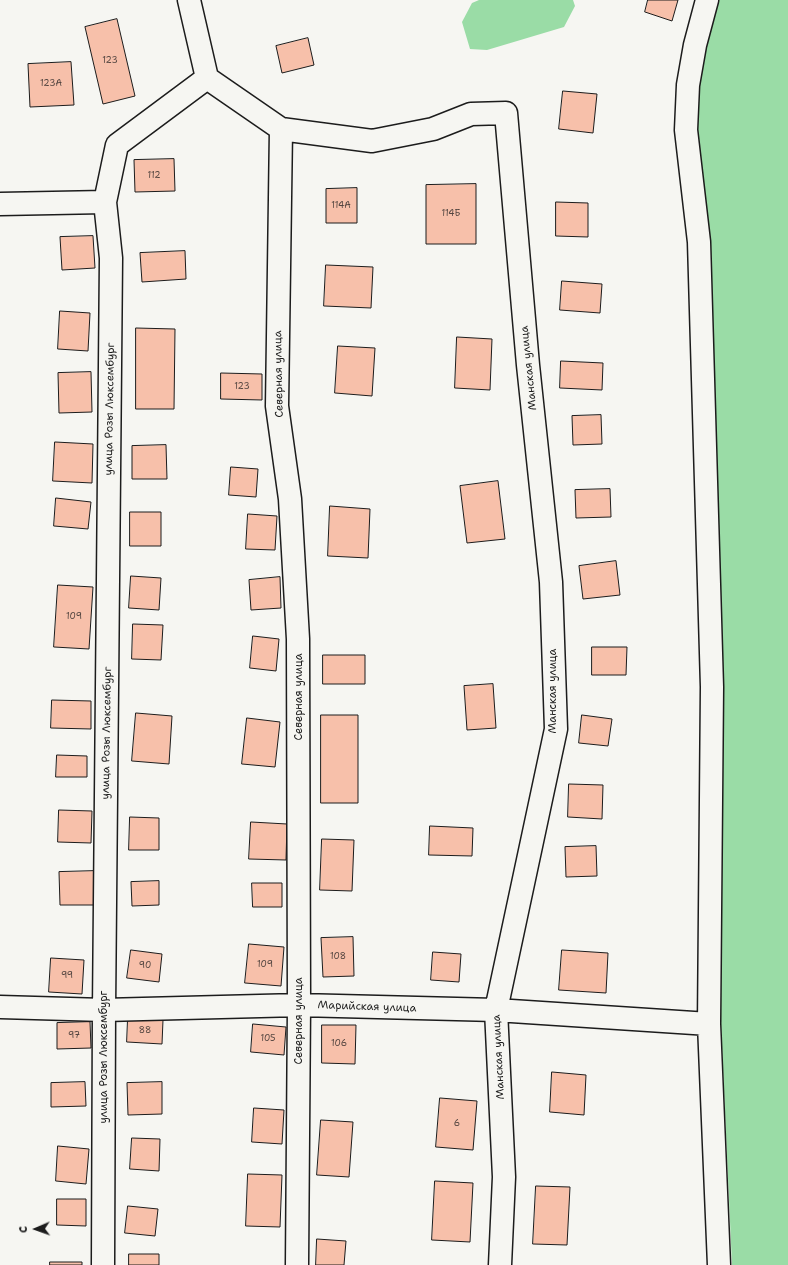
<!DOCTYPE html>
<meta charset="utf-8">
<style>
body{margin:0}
#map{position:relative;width:788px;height:1265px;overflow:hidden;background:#f6f6f2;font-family:"Shantell Sans",sans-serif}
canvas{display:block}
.north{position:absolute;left:16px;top:1209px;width:40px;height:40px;-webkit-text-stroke:3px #f6f6f2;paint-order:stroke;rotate:268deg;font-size:11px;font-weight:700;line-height:16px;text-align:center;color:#1c1c1c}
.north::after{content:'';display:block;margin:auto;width:14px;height:18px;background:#1c1c1c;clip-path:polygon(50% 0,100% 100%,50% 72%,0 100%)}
</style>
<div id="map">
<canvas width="788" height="1265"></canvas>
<div class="north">С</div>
</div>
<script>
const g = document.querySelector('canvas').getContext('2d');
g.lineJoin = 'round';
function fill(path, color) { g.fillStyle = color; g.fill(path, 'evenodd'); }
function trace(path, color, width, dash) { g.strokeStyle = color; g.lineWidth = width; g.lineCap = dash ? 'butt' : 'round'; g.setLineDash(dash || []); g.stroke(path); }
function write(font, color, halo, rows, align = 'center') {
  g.font = font + ' "Shantell Sans",sans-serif'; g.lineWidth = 3; g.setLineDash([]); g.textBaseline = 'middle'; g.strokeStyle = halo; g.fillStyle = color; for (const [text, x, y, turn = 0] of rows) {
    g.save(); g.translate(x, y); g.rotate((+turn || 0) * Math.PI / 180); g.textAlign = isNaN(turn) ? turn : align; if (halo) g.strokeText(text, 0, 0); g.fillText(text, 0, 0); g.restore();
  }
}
fill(new Path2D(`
 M479,0H573L575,6L564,27L487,50L470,49L462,22L472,3Z
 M718,0H788V1265H732L720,1004L716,844L707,221C702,174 692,125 698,77C701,52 711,24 718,0Z`), '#9adca6');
const building = new Path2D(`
 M648,0H678L672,21L645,12Z
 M117,19L135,96L103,104L85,27Z
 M308,38L314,65L282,73L276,46Z
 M71,62L74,105L30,107L28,64Z
 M563,91L597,94L593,133L559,129Z
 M174,159L175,191L135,192L134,160Z
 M476,184V244H426V185Z
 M357,188V223H326V189Z
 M556,202L588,203V237L556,236Z
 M93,236L95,268L62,270L60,237Z
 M185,251L186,279L142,282L140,253Z
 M326,265L373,267L371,308L324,306Z
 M562,281L602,284L600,313L560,310Z
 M60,311L90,313L88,351L58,349Z
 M136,328L175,329L174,409H136Z
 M457,337L492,339L490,390L455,388Z
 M338,346L375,348L372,396L335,393Z
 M561,361L603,363L602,390L560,388Z
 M91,372L92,412L59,413L58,373Z
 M221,373L262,374V400L221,399Z
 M601,415L602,444L573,445L572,416Z
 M55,442L93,444L92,483L53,481Z
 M166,445L167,479H132V446Z
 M231,467L258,469L256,497L229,495Z
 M498,481L505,539L467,543L460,486Z
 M610,489L611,517L576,518L575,490Z
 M56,498L91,502L88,529L54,526Z
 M330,506L370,509L368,558L328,556Z
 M130,512H161V546H130Z
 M248,514L277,516L275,550L246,549Z
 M616,561L620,595L583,599L579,566Z
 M131,576L161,578L159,610L129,608Z
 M280,577L281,608L251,610L249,580Z
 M58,585L93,587L89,649L54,647Z
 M133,624L163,625L161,660L132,659Z
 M253,636L279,639L276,671L250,668Z
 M592,647H627L626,675H592Z
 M323,655H365V684H323Z
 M493,684L496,728L467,730L464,686Z
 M52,700L91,701V729L51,728Z
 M136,713L172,716L169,764L132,761Z
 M321,715H358V803H321Z
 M582,715L612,719L608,746L579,743Z
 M247,718L280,722L275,767L242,764Z
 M57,755L87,756V777H56Z
 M569,784L603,785L602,819L568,817Z
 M59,810L92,811L91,843L58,842Z
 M130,817L159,818V850H129Z
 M251,822L287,824L286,860L249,859Z
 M430,826L473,828L472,856L429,855Z
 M322,839L354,840L352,891L320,890Z
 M596,846L597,876L566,877L565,847Z
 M95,871V905H60L59,872Z
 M159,881V905L132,906L131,882Z
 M252,883H282V907H253Z
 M353,937L354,976L323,977L321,938Z
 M249,944L284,947L281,986L245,983Z
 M131,950L162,954L159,982L127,978Z
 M562,950L608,953L606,993L559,990Z
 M433,952L461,954L459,982L431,980Z
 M51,958L84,960L82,994L49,992Z
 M128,1018L163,1020L162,1044L127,1042Z
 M90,1022L91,1048L57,1049V1023Z
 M253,1024L286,1027L284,1055L251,1052Z
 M322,1025H356L355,1064L322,1063Z
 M552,1072L586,1075L584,1115L550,1112Z
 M85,1082L86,1106L51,1107V1083Z
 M162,1082V1114L128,1115L127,1083Z
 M440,1098L477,1101L473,1150L436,1147Z
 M254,1108L284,1110L282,1144L252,1142Z
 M321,1120L353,1122L349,1177L317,1175Z
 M132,1138L160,1139L159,1171L130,1169Z
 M58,1146L89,1149L86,1184L56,1181Z
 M248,1174L282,1175L280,1227L246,1226Z
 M435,1181L473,1183L470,1242L432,1240Z
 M536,1186L570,1187L567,1245L533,1244Z
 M57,1199H86V1226L57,1225Z
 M128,1206L158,1209L155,1236L125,1233Z
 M317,1239L346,1241L344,1265H316Z
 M129,1254H159V1265H129Z
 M50,1262H82V1265H50Z`);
fill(building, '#f7c0aa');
trace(building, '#1c1c1c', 1);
const minor = new Path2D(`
 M189,0L207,78
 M707,0L695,45L688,85L686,130L699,242L712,687L709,1024L719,1265
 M281,129L277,406L290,499L298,639L299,1005L297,1265
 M0,204L105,202L117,145L207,78L281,129L372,141L433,129L471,114L506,113L528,365L551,582L556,729L496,1010L504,1177L500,1265
 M0,1007L104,1010L299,1005L496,1010L709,1024
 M103,1265L104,1010L111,258L105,202`);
trace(minor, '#1c1c1c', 25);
trace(minor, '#f6f6f2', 22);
write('9px', '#534540', null, [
 ["123",110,61],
 ["123А",51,84],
 ["112",154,176],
 ["114А",341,206],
 ["114Б",451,214],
 ["123",242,387],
 ["109",74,617],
 ["108",338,957],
 ["109",265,965],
 ["90",145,966],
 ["99",67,976],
 ["88",145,1031],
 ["97",74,1036],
 ["105",268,1039],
 ["106",339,1044],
 ["6",457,1124]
]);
write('11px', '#1c1c1c', '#f6f6f2', [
 ["Манская улица",529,368,-96],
 ["Северная улица",279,374,-91],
 ["улица Розы Люксембург",110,409,-89],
 ["Манская улица",553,691,-90],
 ["Северная улица",299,697,-90],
 ["улица Розы Люксембург",107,733,-89],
 ["Марийская улица",367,1007,2],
 ["Северная улица",299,1021,-90],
 ["улица Розы Люксембург",104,1057,-90],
 ["Манская улица",499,1057,-93]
]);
</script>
